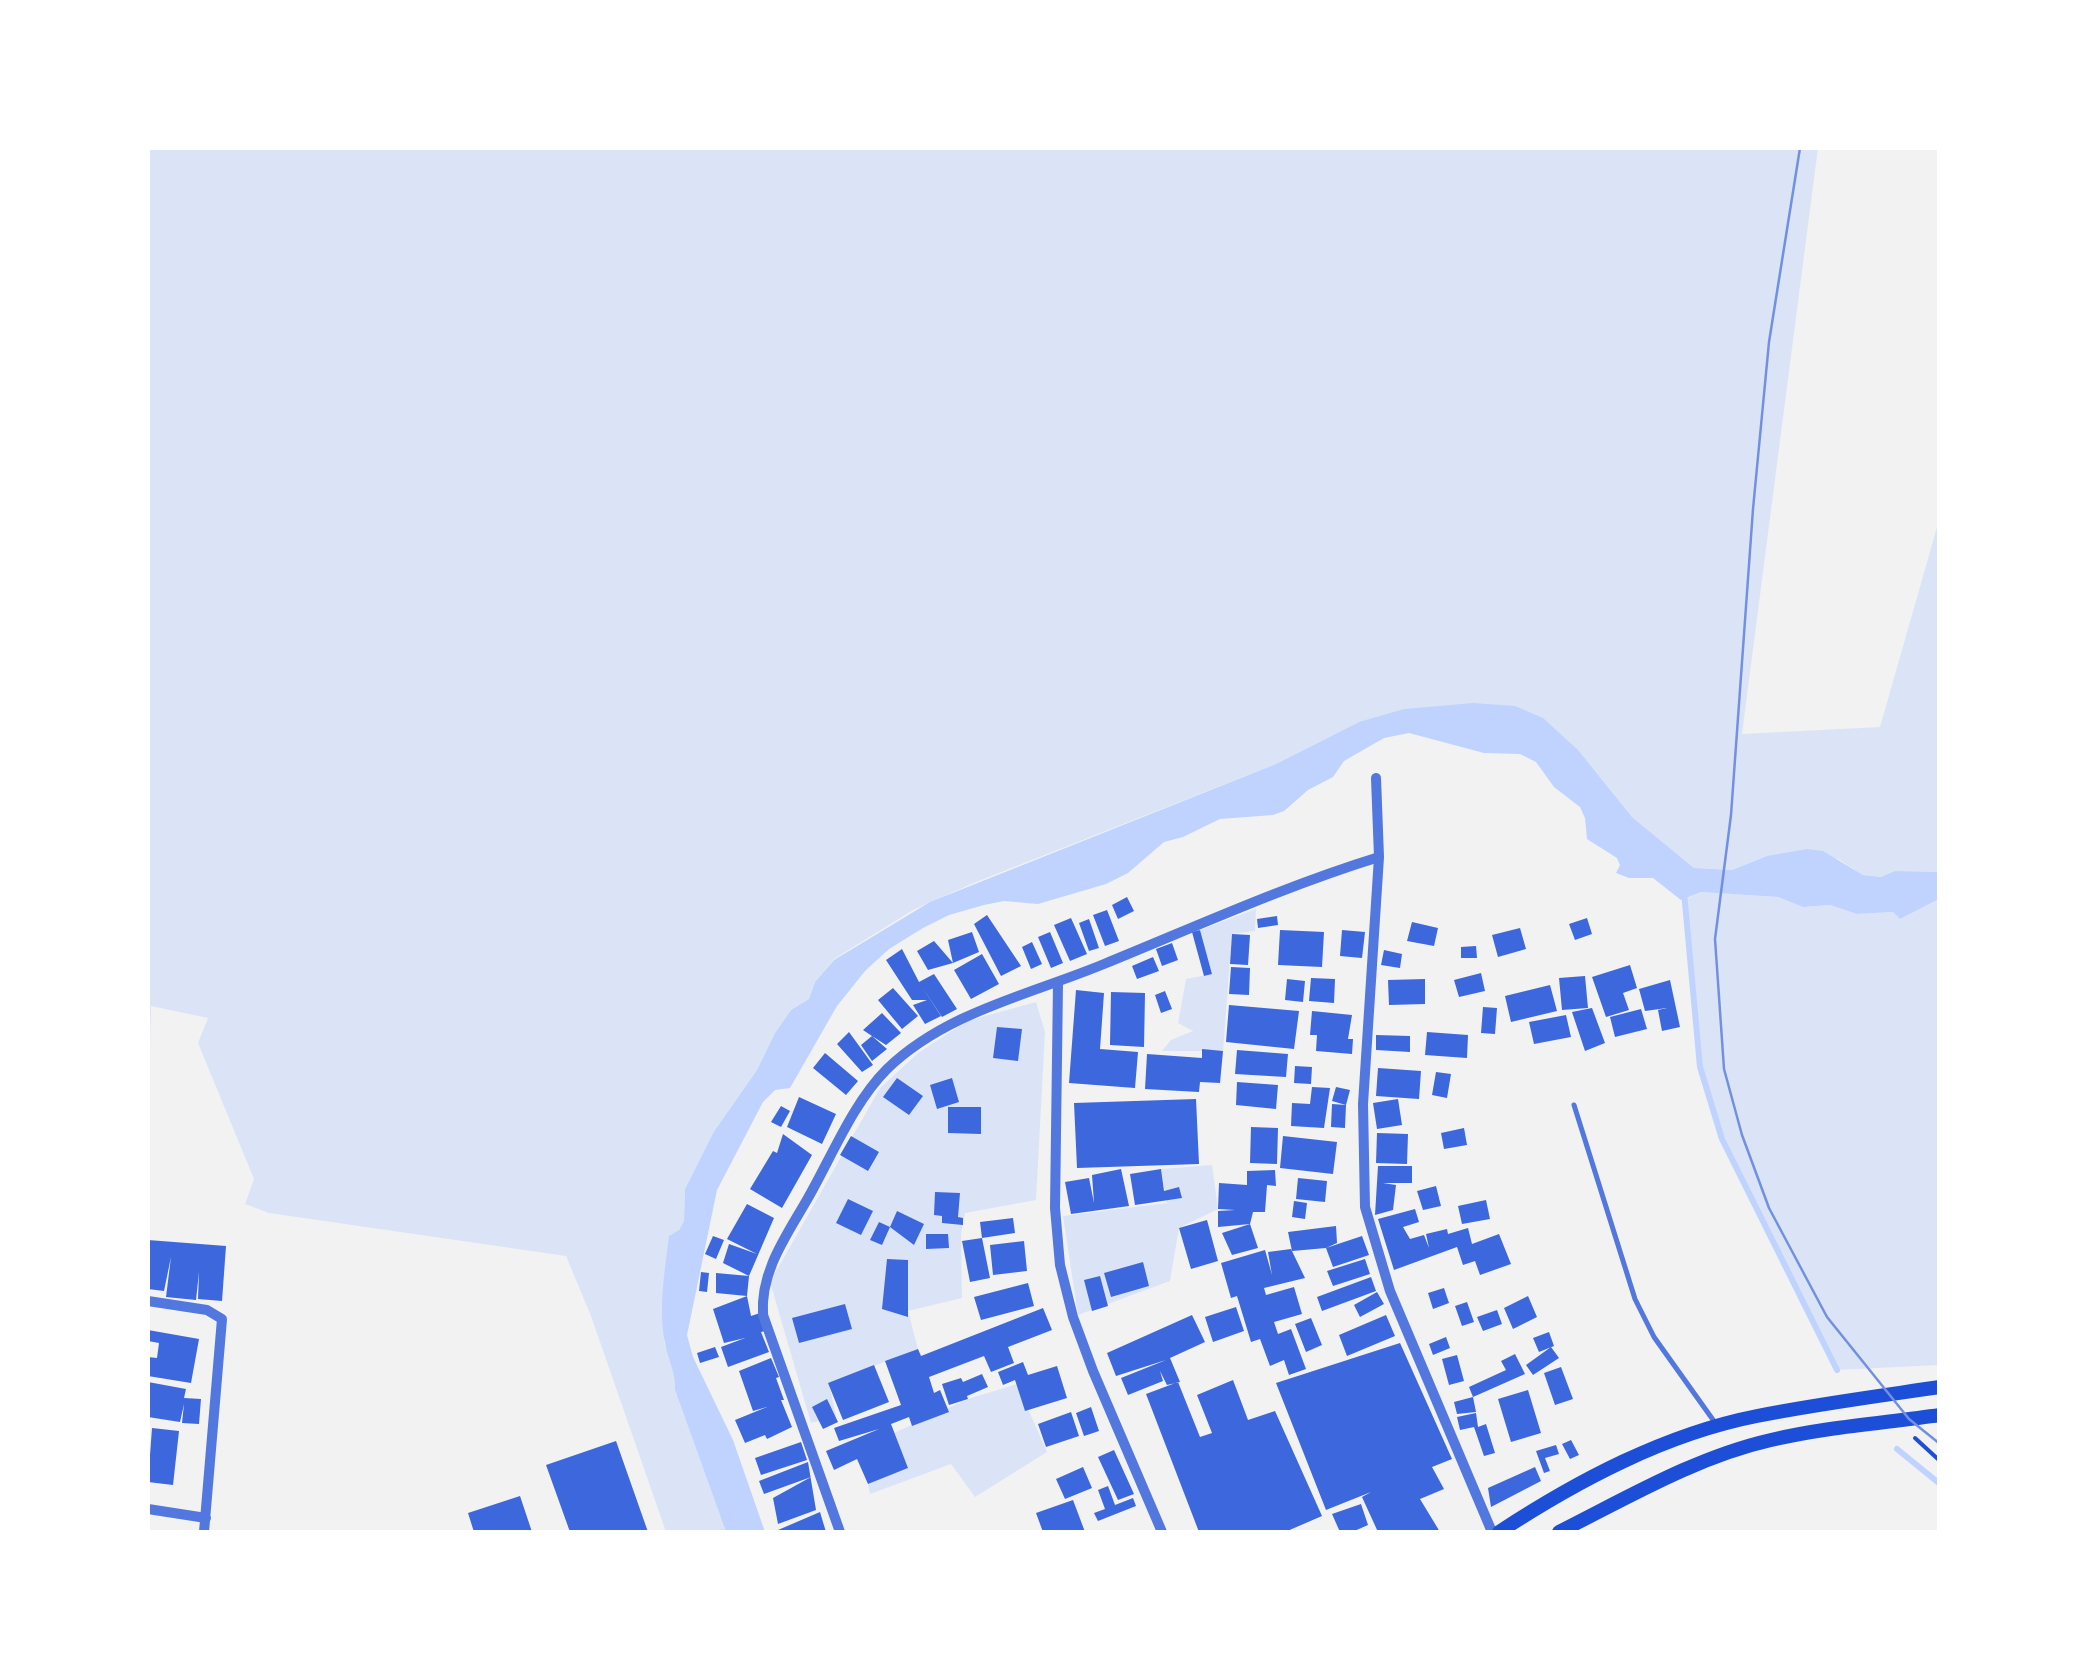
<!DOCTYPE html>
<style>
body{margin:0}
#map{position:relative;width:2087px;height:1680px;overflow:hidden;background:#f2f2f2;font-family:Karla,sans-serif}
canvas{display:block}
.frame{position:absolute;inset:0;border:150px solid #fff;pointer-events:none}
</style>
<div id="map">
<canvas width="2087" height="1680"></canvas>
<div class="frame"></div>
</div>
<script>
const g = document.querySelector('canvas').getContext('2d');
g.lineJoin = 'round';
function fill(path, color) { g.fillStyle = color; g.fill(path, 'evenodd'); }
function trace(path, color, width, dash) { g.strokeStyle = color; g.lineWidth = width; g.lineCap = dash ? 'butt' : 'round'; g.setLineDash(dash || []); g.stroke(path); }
fill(new Path2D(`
 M148,148H1818L1742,734L1880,727L1939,520V872L1895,871L1881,877L1863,875L1838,859L1767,856L1732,870L1694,868L1632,817L1579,751L1359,722L1276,764L976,882L913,910L834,959L815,982L809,999L791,1010L775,1033L757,1070L713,1133L685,1189L684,1221L679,1230L664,1342L676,1373L675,1390L726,1532H666L591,1316L566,1256L269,1213L245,1204L254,1179L198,1043L208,1018L151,1006L148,1123Z
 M1701,892L1778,897L1803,907L1830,905L1858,914L1893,912L1900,919L1939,899V1365L1837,1370L1722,1139L1700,1067L1685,899Z
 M1256,909L1255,931L1232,934L1223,1051H1162L1171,1040L1193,1031L1178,1023L1186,979L1212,974L1200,930Z
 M1036,1002L1045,1032L1036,1200L965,1213L961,1234L962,1298L908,1311L918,1349L829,1383L836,1417L811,1423L770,1282L880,1088L918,1053L967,1021Z
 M1212,1165L1218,1209L1179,1228L1170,1281L1078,1315L1063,1216L1167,1203L1161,1169Z
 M1017,1384L1047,1452L975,1497L951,1464L870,1494L868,1484L908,1468L894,1433L968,1399Z`), '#dbe4f7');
fill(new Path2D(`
 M1473,703L1515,706L1543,718L1579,751L1632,817L1694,868L1732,870L1767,856L1807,849L1823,851L1863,875L1881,877L1895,871L1939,872V899L1900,919L1893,912L1857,914L1830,905L1803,907L1778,897L1701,892L1681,900L1653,878H1629L1616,873L1620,865L1617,858L1587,839L1585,818L1580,807L1554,787L1536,762L1520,754L1484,753L1409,733L1384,738L1344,761L1333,777L1308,790L1284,811L1273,815L1220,819L1183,837L1164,842L1128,873L1106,884L1038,904L1004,901L984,905L949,915L923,928L889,949L865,971L837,1006L790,1088L775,1090L763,1102L717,1190L687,1335L693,1357L733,1440L765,1532H726L675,1390C676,1372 668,1360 665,1343C658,1308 665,1270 669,1236L679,1230L684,1221L685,1189L713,1133L757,1070L775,1033L791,1010L809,999L815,982L834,960L930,902L1276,764L1359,722L1404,709Z`), '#bfd3fe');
trace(new Path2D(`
 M1684,892L1700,1067L1722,1139L1837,1370
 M1897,1449L1940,1484`), '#bfd3fe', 6);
fill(new Path2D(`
 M1127,897L1134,911L1118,919L1112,905Z
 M1107,910L1119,941L1105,946L1093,915Z
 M987,915L1021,966L1001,976L974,924Z
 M1277,916L1278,925L1258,928L1257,919Z
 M1071,918L1087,954L1070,961L1054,925Z
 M1587,918L1592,934L1575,940L1569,924Z
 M1089,919L1099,948L1089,951L1079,923Z
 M1412,922L1438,928L1434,946L1407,941Z
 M1520,928L1526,949L1498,957L1492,935Z
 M1200,930L1212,974L1204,976L1192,932Z
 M1280,930L1324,932L1322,967L1278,965Z
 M1342,930L1365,932L1362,958L1340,956Z
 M972,932L979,952L953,963L948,940Z
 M1050,932L1063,963L1051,968L1038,937Z
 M1232,934L1250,935L1248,965L1230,964Z
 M934,941L953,963L928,970L917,951Z
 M1032,942L1042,964L1031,969L1022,947Z
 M1172,943L1178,960L1162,966L1156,949Z
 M1476,946L1477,958H1461V947Z
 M902,949L919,982L934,974L957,1009L942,1017L920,984L941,1016L925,1024L913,1005L927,1000H912L886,960Z
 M1384,950L1402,954L1400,968L1381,965Z
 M982,954L999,984L971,999L954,970Z
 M1153,957L1159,971L1137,979L1132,966Z
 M1630,965L1637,988L1623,993L1629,1010L1606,1017L1592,977Z
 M1231,967L1250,968L1249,995L1229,994Z
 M1481,973L1485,991L1459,997L1454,980Z
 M1585,976L1588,1008L1562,1010L1559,978Z
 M1311,978L1335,979L1334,1003L1309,1001Z
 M1287,979L1305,981L1303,1002L1285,1000Z
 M1425,979V1004L1389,1005L1388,980Z
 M1670,980L1680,1027L1662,1031L1658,1010L1667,1008L1645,1011L1639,989Z
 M1550,985L1557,1011L1511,1022L1505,996Z
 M893,988L918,1016L902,1029L878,1000Z
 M1076,990L1104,993L1100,1049L1138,1052L1135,1088L1069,1083Z
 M1165,991L1172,1009L1161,1013L1155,995Z
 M1111,992L1145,993L1144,1047L1110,1045Z
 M1229,1005L1299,1011L1294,1049L1226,1042Z
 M1483,1007L1497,1008L1495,1034L1481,1033Z
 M1592,1008L1605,1043L1585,1051L1572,1012Z
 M1641,1009L1647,1029L1615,1037L1610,1017Z
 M1312,1011L1352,1015L1348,1039H1353L1352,1054L1316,1051L1317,1035H1310Z
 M882,1013L901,1033L886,1045L872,1036L887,1049L872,1061L861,1045L872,1036L863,1030Z
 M1566,1015L1571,1037L1534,1044L1529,1022Z
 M997,1027L1022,1029L1018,1061L993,1058Z
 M849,1032L873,1065L862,1072L837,1044Z
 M1427,1032L1468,1035L1467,1058L1425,1055Z
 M1376,1035L1410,1036V1052L1376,1050Z
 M1202,1049L1223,1051L1220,1083L1200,1082L1199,1092L1145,1089L1147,1054L1202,1058Z
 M1237,1050L1288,1054L1286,1077L1235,1074Z
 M825,1053L858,1081L846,1095L813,1068Z
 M1295,1066L1312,1067L1311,1084L1294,1083Z
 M1378,1068L1421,1071L1419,1099L1376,1096Z
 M1436,1072L1451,1074L1447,1098L1432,1095Z
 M897,1078L923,1096L909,1115L883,1097Z
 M952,1078L959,1102L937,1109L930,1085Z
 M1237,1082L1278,1085L1276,1109L1236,1105Z
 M1312,1087L1330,1088L1324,1128L1291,1126L1292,1103L1310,1104Z
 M1336,1087L1350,1090L1346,1105L1332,1101Z
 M799,1097L836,1114L822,1144L787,1127Z
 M1196,1099L1199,1164L1077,1168L1074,1103Z
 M1398,1099L1402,1125L1377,1129L1373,1103Z
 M1332,1104L1346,1105L1345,1128L1331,1127Z
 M781,1106L790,1111L781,1127L771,1122Z
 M948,1107H981V1134L948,1133Z
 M1251,1127L1278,1128L1277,1164L1250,1163Z
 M1464,1128L1467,1145L1444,1149L1441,1133Z
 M1377,1133L1408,1134L1407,1164L1376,1163Z
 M783,1134L812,1155L782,1208L750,1189L773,1151L777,1153Z
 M851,1136L879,1152L868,1171L840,1155Z
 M1283,1136L1337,1142L1333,1174L1280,1168Z
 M1378,1166H1412V1183H1383L1396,1185L1393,1210L1375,1215Z
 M1121,1169L1129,1206L1071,1214L1065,1182L1089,1178L1094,1203L1092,1175Z
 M1161,1169L1164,1191L1179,1187L1182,1198L1135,1205L1130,1174Z
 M1275,1170L1276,1186L1267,1185L1265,1212H1253L1250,1224L1218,1227V1211L1235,1210L1218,1209L1219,1183L1247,1185V1171Z
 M1298,1178L1327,1181L1325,1202L1296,1199Z
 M1436,1186L1441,1206L1423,1210L1417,1191Z
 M935,1192L960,1193L958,1217L963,1218V1225L942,1223V1216L934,1215Z
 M848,1199L873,1211L861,1235L836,1223Z
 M1486,1200L1490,1219L1462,1224L1458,1206Z
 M1294,1201L1307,1203L1305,1219L1292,1217Z
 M747,1204L774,1218L749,1276L723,1263L729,1244L757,1254L727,1239Z
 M1415,1209L1419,1222L1403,1227L1410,1239L1424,1235L1429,1248L1426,1234L1447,1229L1448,1234L1468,1228L1472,1244L1499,1234L1511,1264L1480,1275L1475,1261L1463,1265L1457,1247L1394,1270L1378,1219Z
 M897,1211L924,1224L914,1245L890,1227Z
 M1013,1218L1015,1233L982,1238L980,1222Z
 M1207,1220L1218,1261L1191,1269L1179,1228Z
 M879,1222L890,1227L882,1245L870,1240Z
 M1250,1224L1258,1248L1232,1255L1222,1233Z
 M1336,1226L1337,1243L1326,1248L1362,1236L1369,1255L1333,1267L1326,1248L1292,1251L1288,1232Z
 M926,1234H948L949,1248L926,1249Z
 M713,1236L724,1240L716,1259L705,1254Z
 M982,1238L990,1278L970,1282L962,1241Z
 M148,1240L226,1246L222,1301L198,1299L199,1272L196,1300L166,1297L171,1257L164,1291L148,1289Z
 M1024,1241L1027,1271L993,1275L990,1245Z
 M1291,1249L1305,1278L1264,1288L1266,1295L1294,1287L1302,1314L1274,1322L1278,1334L1291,1329L1306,1369L1289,1375L1284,1360L1270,1366L1260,1339L1251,1342L1237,1296L1231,1298L1221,1263L1265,1250L1272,1275L1268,1252Z
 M887,1259L908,1260V1317L882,1309Z
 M1365,1259L1370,1274L1333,1286L1327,1271Z
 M1143,1262L1149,1286L1111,1297L1104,1273Z
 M701,1272L709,1273L707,1292L699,1291Z
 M716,1273L749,1276L747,1296L751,1316L760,1313L765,1331L761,1332L769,1352L728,1367L721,1347L745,1338L724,1343L713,1309L747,1296L716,1293Z
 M1100,1276L1108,1306L1092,1311L1084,1280Z
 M1371,1277L1376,1291L1322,1311L1317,1297Z
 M1028,1283L1034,1306L981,1320L974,1297Z
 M1444,1288L1449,1303L1433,1309L1428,1293Z
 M1377,1292L1384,1304L1360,1317L1354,1305Z
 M1528,1296L1537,1317L1513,1329L1504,1308Z
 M1467,1302L1474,1322L1462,1326L1455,1306Z
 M845,1304L852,1329L799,1343L792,1318Z
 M1236,1307L1244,1331L1213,1342L1205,1317Z
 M1043,1308L1052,1330L1008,1347L1014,1363L991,1372L984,1356L929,1377L934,1393L940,1390L949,1412L912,1426L909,1417L891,1424L908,1468L868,1484L857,1459L834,1470L826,1451L879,1429L839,1441L834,1428L901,1405L885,1361L918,1349L921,1356Z
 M1497,1310L1502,1324L1483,1331L1477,1317Z
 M1192,1315L1205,1342L1170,1358L1180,1382L1167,1385L1160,1371L1163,1381L1128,1395L1121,1378L1166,1360L1116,1376L1107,1353Z
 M1386,1315L1395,1336L1347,1356L1339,1335Z
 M1311,1318L1322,1345L1306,1352L1295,1324Z
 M148,1330L199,1339L191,1383L148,1376V1357L157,1358L159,1343L148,1341Z
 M1549,1332L1554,1346L1539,1352L1533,1338Z
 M1446,1337L1450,1348L1433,1355L1429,1344Z
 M1400,1343L1452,1459L1432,1467L1444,1489L1420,1499L1440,1532H1378L1362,1497L1371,1492L1326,1510L1276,1383Z
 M715,1347L719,1357L700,1363L697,1353Z
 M1551,1347L1559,1358L1533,1375L1526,1365Z
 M1515,1354L1525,1374L1473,1397L1469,1387L1506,1370L1501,1361Z
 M1457,1355L1464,1381L1449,1385L1442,1359Z
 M771,1358L779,1377L776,1378L784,1400H781L792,1427L767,1439L765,1435L745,1443L735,1420L767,1407L753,1411L739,1371Z
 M1023,1362L1028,1375L1057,1366L1067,1398L1025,1411L1015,1380L1003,1385L998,1372Z
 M874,1365L889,1402L843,1420L828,1383Z
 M1561,1367L1573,1399L1555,1405L1544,1373Z
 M982,1374L988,1387L967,1396L968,1399L949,1405L942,1384L961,1378L963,1382Z
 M1233,1380L1248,1420L1275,1411L1322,1516L1285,1532H1199L1146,1394L1178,1382L1200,1437L1212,1433L1197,1395Z
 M148,1382L186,1389L184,1398L201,1399L199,1424L182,1423L184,1404L180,1422L148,1417Z
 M1528,1390L1541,1433L1511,1442L1498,1399Z
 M1473,1397L1476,1412L1457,1414L1454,1402Z
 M827,1399L838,1422L823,1429L812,1407Z
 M1091,1407L1099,1431L1084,1436L1076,1413Z
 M1071,1412L1079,1436L1046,1447L1038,1424Z
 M1476,1413L1478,1427L1486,1424L1495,1453L1484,1456L1474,1427L1460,1430L1457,1417Z
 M152,1428L179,1431L173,1485L148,1482Z
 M1571,1440L1579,1455L1570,1459L1562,1444Z
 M616,1441L648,1532H570L546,1465Z
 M801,1442L807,1460L761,1475L755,1458Z
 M1556,1445L1559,1454L1545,1458L1550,1471L1544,1473L1536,1451Z
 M1114,1450L1134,1494L1118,1500L1098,1457Z
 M808,1462L816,1510L778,1524L773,1498L811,1477L764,1494L759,1481Z
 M1083,1467L1092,1488L1065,1499L1056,1479Z
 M1535,1467L1541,1481L1491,1507L1488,1488Z
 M1108,1486L1115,1505L1133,1498L1136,1506L1098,1521L1094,1513L1105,1509L1098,1490Z
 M520,1496L532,1532H474L468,1513Z
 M1073,1500L1085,1532H1043L1036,1513Z
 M1361,1504L1368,1525L1352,1532H1340L1332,1514Z
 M820,1512L826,1532H780L778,1530Z`), '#3d67dc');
trace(new Path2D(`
 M1915,1438L1940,1461`), '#1d4ed8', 4);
trace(new Path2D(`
 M1574,1105L1635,1299L1654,1337L1716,1424`), '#5277de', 5);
trace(new Path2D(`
 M1376,778L1379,857L1363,1104L1365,1207L1390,1291L1492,1532
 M1058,983L1055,1208L1060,1265L1073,1317L1093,1371L1162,1532
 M148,1301L207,1310L222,1319L204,1532
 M148,1509L206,1518
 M840,1532L763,1315C760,1271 787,1235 808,1198C832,1156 853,1103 887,1069C946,1012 1029,995 1104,964C1195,927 1285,886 1379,857`), '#5277de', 10);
trace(new Path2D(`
 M1499,1532C1577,1481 1665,1434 1757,1416C1817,1404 1879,1396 1940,1387
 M1559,1532C1627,1498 1696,1457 1771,1440C1826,1427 1884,1423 1940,1415`), '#1d4ed8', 14);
trace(new Path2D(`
 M1800,148L1769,342L1753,509L1731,815L1715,939L1724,1069L1742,1135L1769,1208L1827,1317L1909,1419L1940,1444`), '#7290e2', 2.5);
</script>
